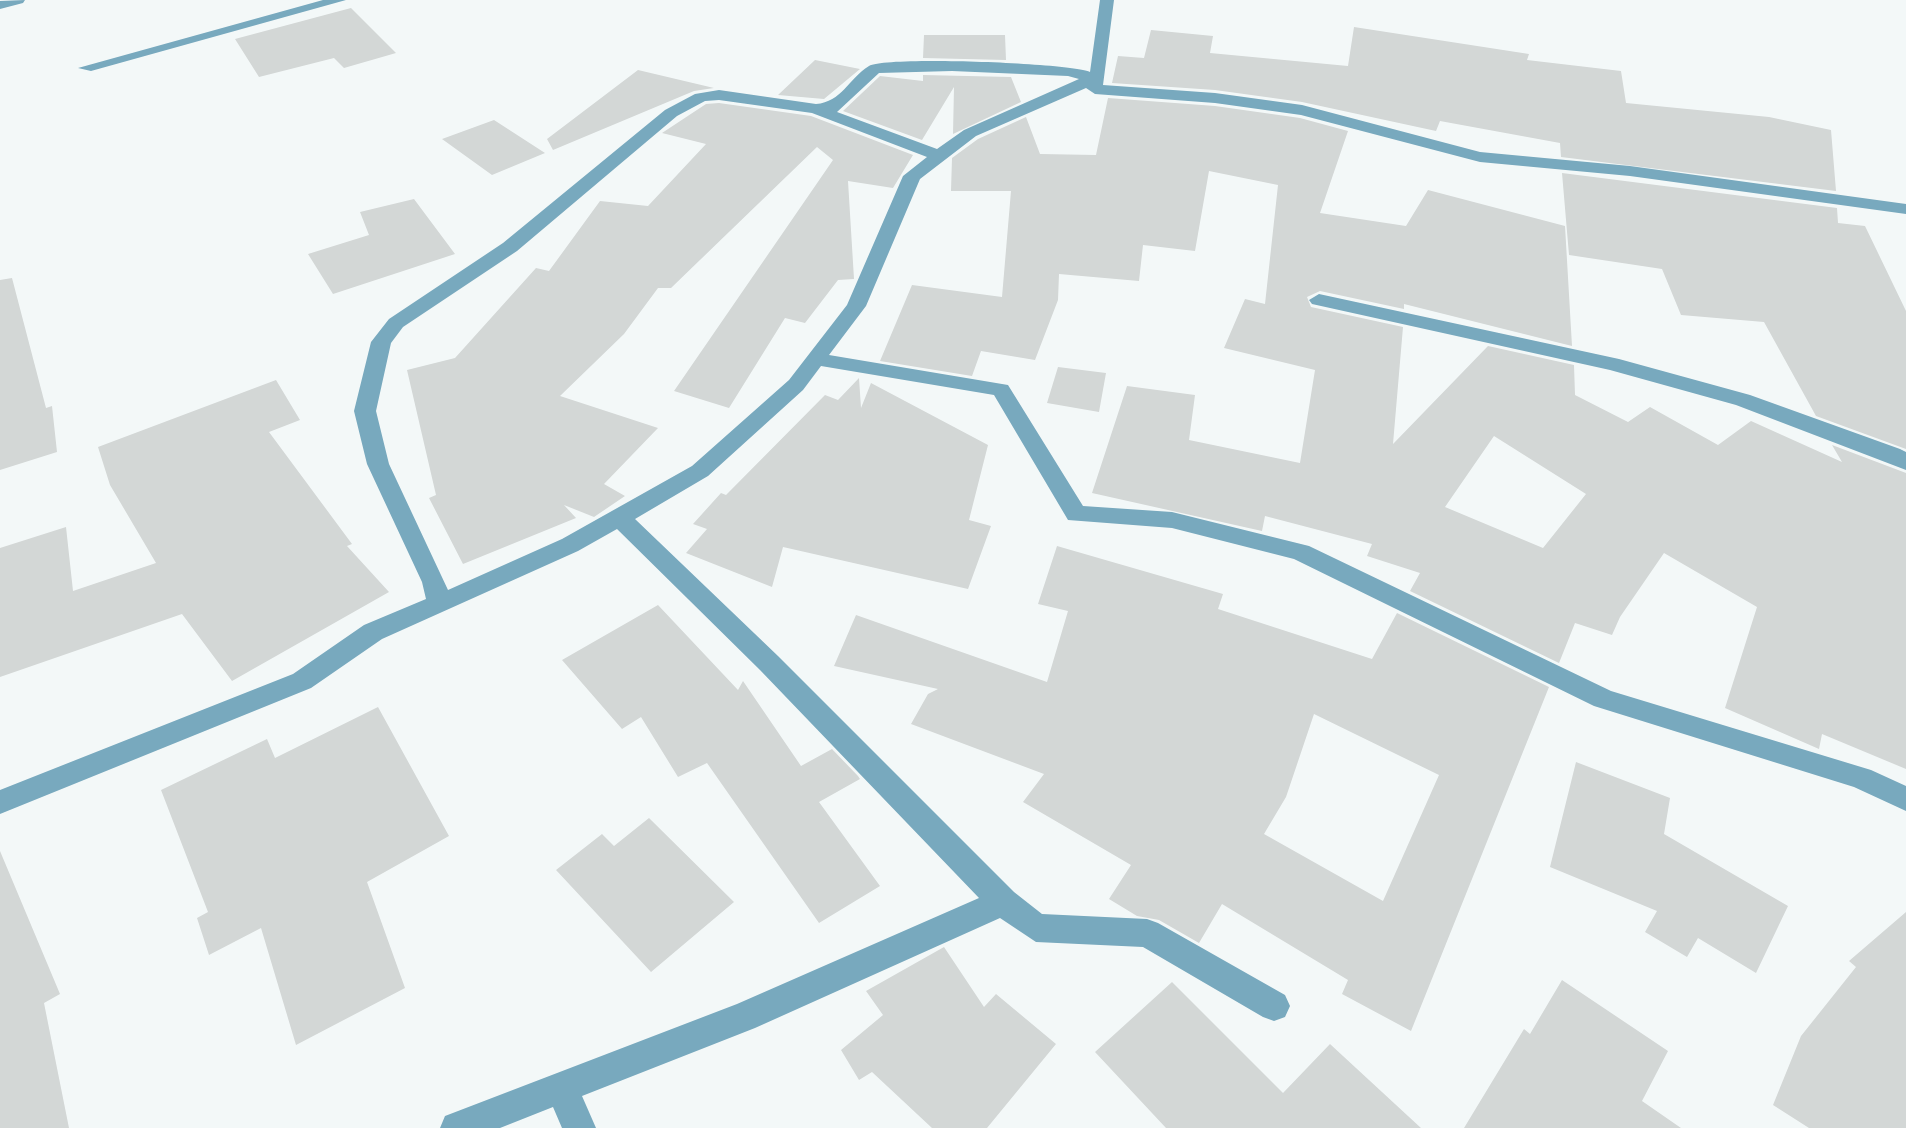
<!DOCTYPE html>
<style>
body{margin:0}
canvas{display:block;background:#f3f8f8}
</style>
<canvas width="1906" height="1128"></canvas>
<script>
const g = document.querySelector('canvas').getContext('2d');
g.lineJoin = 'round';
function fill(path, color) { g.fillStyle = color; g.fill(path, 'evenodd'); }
fill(new Path2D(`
 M351,8L396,53L344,68L334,58L259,77L235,39Z
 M1354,27L1529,54L1527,60L1621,71L1626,103L1769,117L1831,130L1836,191L1561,157L1560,143L1440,121L1436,131L1302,102L1215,90L1112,83L1118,56L1144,58L1151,30L1213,36L1210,53L1348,66Z
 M924,35H1005L1006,60L923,58Z
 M815,60L860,69L824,99L778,95Z
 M638,70L714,88L694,91L553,150L547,139Z
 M923,75L1011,77L1021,102L953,134L954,87L922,140L843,111L880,76L923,81Z
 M1108,98L1215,106L1300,118L1348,131L1320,213L1406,226L1428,190L1565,226L1572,346L1404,304V309L1320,291L1307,297L1311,307L1403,327L1393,444L1488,346L1574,365L1575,395L1628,422L1650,407L1718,445L1751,421L1842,462L1832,445L1906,473V769L1822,734L1819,749L1725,708L1757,607L1664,553L1620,617L1612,635L1575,623L1559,663L1410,591L1420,573L1367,556L1372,544L1265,516L1262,531L1092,493L1127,386L1195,395L1189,440L1300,463L1315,370L1224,348L1245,299L1265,304L1278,185L1209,171L1195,251L1143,245L1139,281L1059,274L1058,300L1035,360L981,351L972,376L880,361L912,285L1002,297L1011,191H951L952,158L978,139L1026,117L1040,154L1096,155ZM1494,436L1586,494L1543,548L1445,507Z
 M719,103L811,116L913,155L893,188L848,181L854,279L838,280L805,323L785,318L729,408L674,391L833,160L817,147L671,288H658L624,334L560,396L658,428L604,484L625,496L594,517L564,505L576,518L463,564L429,498L436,495L407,370L455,358L536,268L549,271L600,201L648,206L706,144L662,133L706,104Z
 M494,120L545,153L492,175L442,139Z
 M1562,173L1837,208L1838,223L1865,226L1906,311V449L1816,416L1764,322L1681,315L1662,269L1569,255Z
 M414,199L455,254L333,294L308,254L369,235L360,212Z
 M12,278L46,408L52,406L57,452L0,470V280Z
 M1058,367L1106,373L1099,412L1047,403Z
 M859,378L861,408L871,383L988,445L969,520L991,526L968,589L783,547L772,587L686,553L707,529L693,524L721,493L726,495L825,395L838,400Z
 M276,380L300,420L269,432L352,544L347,546L389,592L232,681L182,614L0,677V548L66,527L73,591L156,563L110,485L98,447Z
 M1057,546L1223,594L1218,609L1372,659L1397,613L1549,687L1411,1031L1342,994L1348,980L1222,904L1199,943L1159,920L1137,916L1109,899L1131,865L1023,802L1044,774L911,724L928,694L938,689L834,666L856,615L1047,682L1068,611L1038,604ZM1314,714L1439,775L1383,901L1264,834L1286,797Z
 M658,605L738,690L743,681L801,766L832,749L858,776L860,779L819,802L880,886L819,923L707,763L678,777L641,717L622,729L562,660Z
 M378,707L449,836L367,882L405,988L296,1045L261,928L209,955L197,918L208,912L161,790L267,739L275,758Z
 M1576,762L1670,798L1664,834L1788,906L1756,973L1698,938L1687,957L1645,932L1657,911L1550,867Z
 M649,818L734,902L651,972L556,870L602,834L614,846Z
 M0,851L60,994L44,1003L69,1128H0Z
 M1906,912V1128H1809L1773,1105L1801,1036L1856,967L1849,961Z
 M944,947L984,1007L996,994L1056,1044L987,1128H932L872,1072L859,1080L841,1050L883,1015L866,991Z
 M1562,980L1668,1051L1642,1101L1681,1128H1464L1524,1029L1530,1034Z
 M1172,982L1283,1093L1330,1044L1421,1128H1166L1095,1052Z`), '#d3d7d6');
fill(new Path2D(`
 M25,0L23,3L0,9V1Z
 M323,0H346L91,71L78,68Z
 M1100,0H1114L1103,85L1215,93L1302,105L1480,152L1630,166L1906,204V214L1630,176L1480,162L1301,115L1215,103L1095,94L1086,88L976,136L920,179L866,306L829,355L1008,385L1083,506L1172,512L1309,546L1611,691L1871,770L1906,786V811L1854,787L1594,706L1294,559L1172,528L1068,520L994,395L821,366L803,390L708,476L635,519L778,656L1014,892L1042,914L1147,919L1158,923L1285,995L1290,1006L1285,1017L1274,1021L1263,1017L1143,947L1036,942L1000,918L755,1028L582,1096L596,1128H562L553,1107L500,1128H440L445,1116L737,1004L979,898L760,670L617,529L578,551L382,639L311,688L0,814V790L293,674L364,625L426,599L422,582L367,464L354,411L371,342L389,319L503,243L665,110L695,94L719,90L816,104C842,102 848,79 869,66C887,56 1069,63 1090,72ZM952,71L1068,76L1079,79L964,130L937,149L837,112L879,73ZM719,100L812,113L927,157L903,176L847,305L789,380L692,466L562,539L448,590L389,464L376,411L391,343L403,327L517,251L677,116L705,101Z
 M1319,294L1619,359L1750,395L1900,449L1906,452V470L1736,405L1610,370L1312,304L1309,300Z`), '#78a9be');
</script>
